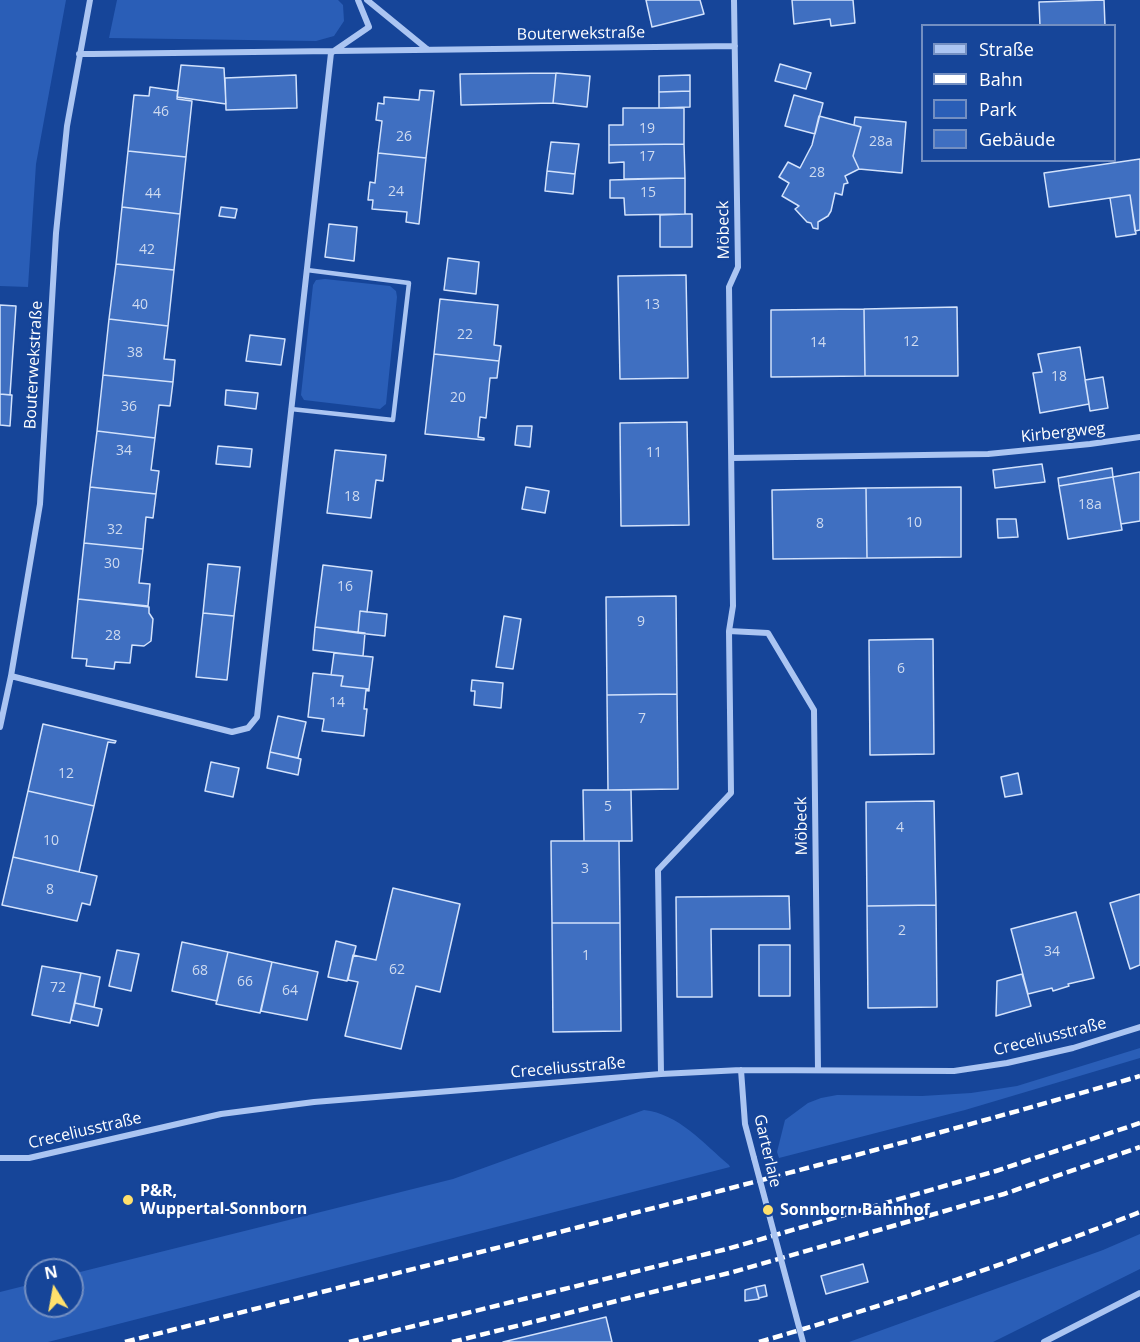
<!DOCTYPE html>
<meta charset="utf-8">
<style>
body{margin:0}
#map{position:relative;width:1140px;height:1342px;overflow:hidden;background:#164599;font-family:"Open Sans",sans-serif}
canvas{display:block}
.legend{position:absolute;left:921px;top:24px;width:195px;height:138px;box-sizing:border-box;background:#164599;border:2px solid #738fc2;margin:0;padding:8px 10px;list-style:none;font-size:18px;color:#fff}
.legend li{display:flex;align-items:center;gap:12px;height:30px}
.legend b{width:30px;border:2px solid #738fc2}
.north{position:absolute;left:24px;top:1258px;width:60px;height:60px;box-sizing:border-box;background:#164599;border:2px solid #738fc2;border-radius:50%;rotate:349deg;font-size:16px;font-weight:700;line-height:24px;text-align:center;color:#fff}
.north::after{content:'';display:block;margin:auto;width:21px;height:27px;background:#ffe06c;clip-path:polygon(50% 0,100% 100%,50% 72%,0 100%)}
</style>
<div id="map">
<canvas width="1140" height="1342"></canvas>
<ul class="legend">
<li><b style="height:8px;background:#abc5f2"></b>Straße</li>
<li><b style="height:8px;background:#fff"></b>Bahn</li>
<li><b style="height:16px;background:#2a5eb7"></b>Park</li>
<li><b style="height:16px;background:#3f6fc1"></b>Gebäude</li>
</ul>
<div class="north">N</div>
</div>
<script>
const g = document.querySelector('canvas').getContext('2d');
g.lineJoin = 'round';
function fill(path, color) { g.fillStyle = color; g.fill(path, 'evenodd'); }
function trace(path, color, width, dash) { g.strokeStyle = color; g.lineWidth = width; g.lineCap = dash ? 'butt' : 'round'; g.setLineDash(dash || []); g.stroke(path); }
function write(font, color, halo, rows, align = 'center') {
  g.font = font + ' "Open Sans",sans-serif'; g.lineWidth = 4.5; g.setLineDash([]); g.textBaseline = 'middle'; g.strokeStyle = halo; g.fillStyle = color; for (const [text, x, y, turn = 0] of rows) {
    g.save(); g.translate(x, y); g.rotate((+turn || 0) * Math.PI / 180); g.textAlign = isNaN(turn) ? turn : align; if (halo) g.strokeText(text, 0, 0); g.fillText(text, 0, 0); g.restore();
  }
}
fill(new Path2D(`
 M0,0H66L36,164L28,287L0,286Z
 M117,0H338L343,5L344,21L334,36L316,41L109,38Z
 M325,279L390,286L396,291L397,297L386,404L380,409L304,400L301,395L313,285L316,280Z
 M1140,1048V1058L965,1110L779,1158L777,1152L785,1120L808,1103L821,1098L837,1095L922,1096L971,1093L1017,1086Z
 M644,1110C679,1114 703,1143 729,1165L730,1167L48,1342H0V1292L36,1283V1306H72V1274L453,1179Z
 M1140,1234V1269L993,1342H849L1103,1250Z`), '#2a5eb7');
const building = new Path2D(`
 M646,0H700L704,14L652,27Z
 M792,0H853L855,23L831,26L830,19L794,24Z
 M1104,0L1105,26H1040L1039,2Z
 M780,64L811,73L806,89L775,81Z
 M181,65L224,68L226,104L177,97Z
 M556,73L590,76L587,107L553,103Z
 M556,73L553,103L461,105L460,74Z
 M296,75L297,108L226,110L225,78Z
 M690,75V91L659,92V76Z
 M150,87L178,91L177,99L192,101L186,157L128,151L134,95L149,96Z
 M420,90L434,91L426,158L378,153L382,121L376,120L378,103L384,104V97L419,100Z
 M690,91V107L659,108V92Z
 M794,95L823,103L815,134L785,126Z
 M623,108H684V144L609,145V125H623Z
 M819,116L861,127L853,156L859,169L845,176L848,183L844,184L842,195L835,193L831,211L828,216L818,222V229L813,228L811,223L807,222L795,209L799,206L782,196L789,183L779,177L788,162L800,168L812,145Z
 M855,117L906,122L902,173L859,169L853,156L861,127L854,125Z
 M551,142L579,144L575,174L547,171Z
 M684,144L685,178L624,179V162L609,163V145Z
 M128,151L186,157L180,214L122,207Z
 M378,153L426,158L419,224L406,222L407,212L372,209L373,200H368L370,182L375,183Z
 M1140,159V230L1135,231L1130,195L1049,207L1044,173Z
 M547,171L575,174L573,194L545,191Z
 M685,178V214L625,215L624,198H610V180Z
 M1130,195L1136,234L1116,237L1110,198Z
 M122,207L180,214L174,270L116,264Z
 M221,207L237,209L235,218L219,216Z
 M685,214H692V247H660V215Z
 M329,224L357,227L354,261L325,257Z
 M448,258L479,262L476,294L444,290Z
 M116,264L174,270L168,326L109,319Z
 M686,275L688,378L620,379L618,276Z
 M440,299L498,305L494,345L501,346L499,361L434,354Z
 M0,305L16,306L10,395L0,394Z
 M957,307L958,376H865L864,309Z
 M864,309L865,376L771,377V310Z
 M109,319L168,326L164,359L175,360L173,382L103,375Z
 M250,335L285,339L281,365L246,361Z
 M1080,347L1089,404L1040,413L1033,373L1042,372L1038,354Z
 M434,354L499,361L497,378H490L486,418L480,417L478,437L484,438V440L425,434Z
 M103,375L173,382L170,406L159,405L155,438L97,431Z
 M1103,377L1108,408L1090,411L1085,380Z
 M226,390L258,393L256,409L225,405Z
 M0,394L12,395L10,426L0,425Z
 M687,422L689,525L621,526L620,423Z
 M517,426H532L530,447L515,445Z
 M97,431L155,438L151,470L159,471L156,494L90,487Z
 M218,446L252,449L250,467L216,464Z
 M335,450L386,455L383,481L376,480L371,518L327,513Z
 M1042,464L1045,482L995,488L993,470Z
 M1112,468L1113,477L1059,486L1058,478Z
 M1140,472V521L1121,524L1113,477Z
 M1113,477L1122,530L1068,539L1059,486Z
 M90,487L156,494L153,518L146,517L143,549L84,543Z
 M526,487L549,491L545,513L522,509Z
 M961,487V557L867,558L866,488Z
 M866,488L867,558L773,559L772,490Z
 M997,519H1016L1018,537L998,538Z
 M84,543L143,549L139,583L150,584L148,606L78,599Z
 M208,564L240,567L234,616L203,613Z
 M323,565L372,571L367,612L360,611L358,633L315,627Z
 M676,596L677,694L607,695L606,597Z
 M78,599L149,607V613L153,619L151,641L144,646L132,645L130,663L115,662L114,669L86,666L87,659L72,658Z
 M360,611L387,614L385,636L358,633Z
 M203,613L234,616L227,680L196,677Z
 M504,616L521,619L513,669L496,667Z
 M315,627L365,633L363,656L313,650Z
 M933,639L934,754L870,755L869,640Z
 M334,653L373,657L369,689L341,686L343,676L331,675Z
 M313,673L343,676L341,686L369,689V691L366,690L364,709H367L364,736L322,731L324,719L308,717Z
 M472,680L503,683L501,708L474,705L475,691H471Z
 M677,694L678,789L608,790L607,695Z
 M278,716L306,722L298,758L270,752Z
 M43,724L116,741L115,743L108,742L94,806L28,791Z
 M270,752L301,759L298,775L267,768Z
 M211,762L239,768L233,797L205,791Z
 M1018,773L1022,794L1005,797L1001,777Z
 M583,790H631L632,841H584Z
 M28,791L94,806L79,872L13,857Z
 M934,801L936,905L867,906L866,802Z
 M551,841H619L620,923H552Z
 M13,857L97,876L90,905L82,903L77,921L2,905Z
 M393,888L460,904L440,992L416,986L401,1049L345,1036L358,982L348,980L353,955L376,960Z
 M1140,894V965L1130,969L1110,903Z
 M789,896L790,929H711L712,997H677L676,897Z
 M936,905L937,1007L868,1008L867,906Z
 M1076,912L1094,978L1068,984L1069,986L1053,991L1052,988L1028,994L1011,929Z
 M552,923H620L621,1031L553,1032Z
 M336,941L356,946L347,981L328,977Z
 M182,942L228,952L217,1001L172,991Z
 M759,945H790V996H759Z
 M117,950L139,954L131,991L109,986Z
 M228,952L272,962L260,1013L216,1004Z
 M272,962L318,972L307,1020L261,1011Z
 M42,966L81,973L70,1023L32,1015Z
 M81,973L100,977L94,1007L75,1003Z
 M1022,974L1031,1006L996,1016L997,981Z
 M75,1003L102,1009L98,1026L71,1020Z
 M863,1264L868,1282L826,1294L821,1276Z
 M765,1285L767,1296L759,1298L756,1287Z
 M756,1287L759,1299L745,1301V1290Z
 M606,1317L612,1342H503Z`);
fill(building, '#3f6fc1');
trace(building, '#d2e2fc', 1.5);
trace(new Path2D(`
 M291,409L393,420L409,283L307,270`), '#abc5f2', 4.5);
trace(new Path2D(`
 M367,0L427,49
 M79,54C298,53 517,48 735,46
 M732,458L988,454L1090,444L1140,437
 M729,631L768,633L814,710L818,1070
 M11,676L232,732L248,728L257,717L331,53L369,27L358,0
 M0,727L11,676L40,504L56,233L67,126L90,0
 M741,1070L745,1124L754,1158
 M661,1074L658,870L731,793L729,631L733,606L729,287L738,267L734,0
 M0,1158H29L221,1114L314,1102L661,1074L741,1070L954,1071L1007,1063L1073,1048L1140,1027
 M1044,1342L1140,1293`), '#abc5f2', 6);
trace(new Path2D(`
 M125,1342C464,1255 804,1174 1140,1076
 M349,1342L727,1249L996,1171L1140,1123
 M452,1342L733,1272L1004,1194L1140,1147
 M759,1342C888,1305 1015,1261 1140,1212`), '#fff', 4.5, [10, 4.5]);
trace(new Path2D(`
 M754,1158L803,1342`), '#abc5f2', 6);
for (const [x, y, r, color] of [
 [128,1200,6,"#ffe06c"],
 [768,1210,6,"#ffe06c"]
]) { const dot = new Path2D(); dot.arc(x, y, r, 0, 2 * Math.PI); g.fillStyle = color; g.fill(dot); trace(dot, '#164599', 2); }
write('14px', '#cfdbf0', null, [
 ["46",161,112],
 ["19",647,129],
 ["26",404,137],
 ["28a",881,142],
 ["17",647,157],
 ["28",817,173],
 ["24",396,192],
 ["15",648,193],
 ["44",153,194],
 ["42",147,250],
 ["40",140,305],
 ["13",652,305],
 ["22",465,335],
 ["12",911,342],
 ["14",818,343],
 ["38",135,353],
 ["18",1059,377],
 ["20",458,398],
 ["36",129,407],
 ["34",124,451],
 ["11",654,453],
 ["18",352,497],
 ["18a",1090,505],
 ["10",914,523],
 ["8",820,524],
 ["32",115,530],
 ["30",112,564],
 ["16",345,587],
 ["9",641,622],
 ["28",113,636],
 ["6",901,669],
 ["14",337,703],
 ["7",642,719],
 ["12",66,774],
 ["5",608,807],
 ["4",900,828],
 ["10",51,841],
 ["3",585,869],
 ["8",50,890],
 ["2",902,931],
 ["34",1052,952],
 ["1",586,956],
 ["62",397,970],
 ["68",200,971],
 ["66",245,982],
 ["72",58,988],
 ["64",290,991]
]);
write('16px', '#fff', '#164599', [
 ["Bouterwekstraße",581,34,-1],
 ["Möbeck",724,230,-91],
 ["Bouterwekstraße",34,365,-87],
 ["Kirbergweg",1063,433,-6],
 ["Möbeck",802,826,-91],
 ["Creceliusstraße",1050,1037,-14],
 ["Creceliusstraße",568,1068,-5],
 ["Creceliusstraße",85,1131,-13],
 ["Garterlaie",767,1151,77]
]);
write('bold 16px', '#fff', '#164599', [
 ["P&R,",140,1191],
 ["Wuppertal-Sonnborn",140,1209],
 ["Sonnborn Bahnhof",780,1210]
], 'left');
</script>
